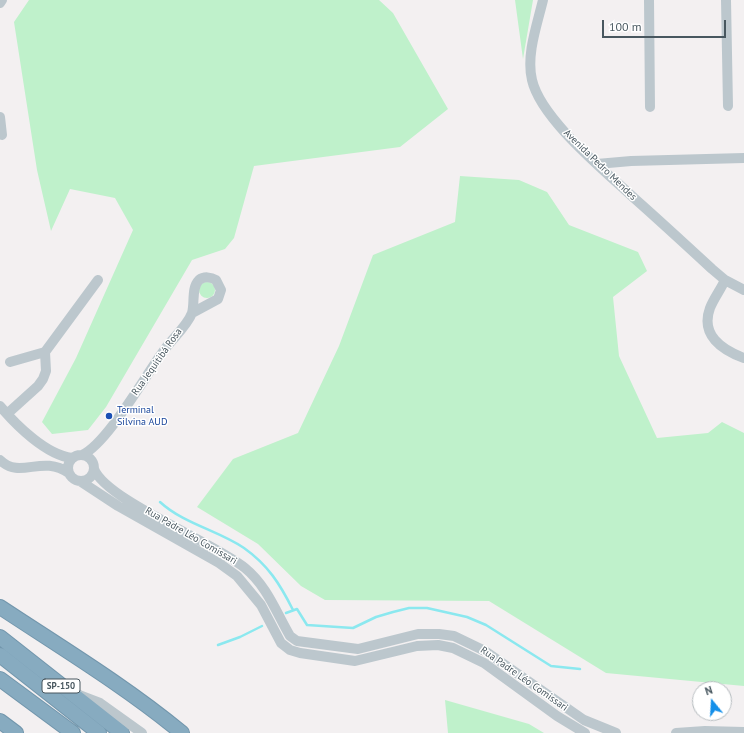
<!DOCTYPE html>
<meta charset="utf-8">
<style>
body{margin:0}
#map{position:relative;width:744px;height:733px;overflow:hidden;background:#f3f0f1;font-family:"PT Sans",sans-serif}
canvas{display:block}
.north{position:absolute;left:692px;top:681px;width:40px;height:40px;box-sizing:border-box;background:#fff;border:1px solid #b6bcbf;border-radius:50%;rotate:342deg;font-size:11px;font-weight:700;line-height:16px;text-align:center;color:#48575f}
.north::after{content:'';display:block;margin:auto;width:14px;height:18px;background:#148fe9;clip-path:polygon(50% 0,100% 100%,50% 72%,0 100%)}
.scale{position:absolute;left:602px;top:20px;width:124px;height:18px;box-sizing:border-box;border:2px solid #48575f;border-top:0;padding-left:5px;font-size:12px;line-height:14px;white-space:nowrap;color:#48575f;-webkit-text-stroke:3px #fff;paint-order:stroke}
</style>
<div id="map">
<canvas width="744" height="733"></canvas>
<div class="north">N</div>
<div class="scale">100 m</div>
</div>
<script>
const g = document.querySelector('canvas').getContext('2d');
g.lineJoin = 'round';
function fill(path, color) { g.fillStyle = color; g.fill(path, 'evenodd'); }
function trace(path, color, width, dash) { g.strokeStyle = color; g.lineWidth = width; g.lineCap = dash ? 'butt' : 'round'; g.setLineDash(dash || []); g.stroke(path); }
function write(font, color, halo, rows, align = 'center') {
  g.font = font + ' "PT Sans",sans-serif'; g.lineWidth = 3; g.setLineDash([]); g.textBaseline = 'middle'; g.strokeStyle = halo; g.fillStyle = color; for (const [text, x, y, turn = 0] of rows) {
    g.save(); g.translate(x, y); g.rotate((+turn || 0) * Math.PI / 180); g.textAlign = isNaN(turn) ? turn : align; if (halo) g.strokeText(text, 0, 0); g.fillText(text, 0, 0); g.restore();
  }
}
fill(new Path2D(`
 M29,0H379L393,13L448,109L400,147L254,166L234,238L225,249L192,260L106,407L88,430L52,434L42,422L76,358L133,230L115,198L70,189L51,231L37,170L14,22Z
 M515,0H533L523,59Z
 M460,176L519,180L547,192L569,225L638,252L647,271L613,297L619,356L657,438L708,433L722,422L744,433V686L606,673L489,601L325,600L301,586L258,544L197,507L233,459L298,433L339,346L373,255L455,222Z
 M199 290a8 8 0 1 1 16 0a8 8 0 1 1-16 0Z
 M445,700L529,724L544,733H448Z`), '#bff1cb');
trace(new Path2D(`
 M160,502C184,524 217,530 244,548C268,565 280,584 293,610
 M286,613L297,609L307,625L353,628L376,617L393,612L409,608H427L467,617L486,625L551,666L580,669
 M218,645L240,637L262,626`), '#8be8ef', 2.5);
const highway = new Path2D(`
 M0,607C62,648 125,686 182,733
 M0,637L122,733
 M0,655L99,733
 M0,679L73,733
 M0,721L16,733`);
trace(highway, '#7296ac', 16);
trace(new Path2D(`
 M543,0C537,25 526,55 532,80C541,119 604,170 634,198C660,221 686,245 712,269L725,280L744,290
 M649,0L650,107
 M726,0L728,106
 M0,3L2,0
 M0,117L2,135
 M597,164L631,161L744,158
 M725,280C721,289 714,298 710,308C700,335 722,350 744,358
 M10,362L45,352
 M0,406C16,425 46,455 72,458
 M7,414L38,386L43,379L46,371L45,352L98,280
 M82,455C108,443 146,374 165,349C173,338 187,326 192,313C195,303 191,288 199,280C204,276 211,277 216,280L221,290L218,299L192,313
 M68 468a13 13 0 1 1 26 0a13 13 0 1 1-26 0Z
 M0,460C21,480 41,454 69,473
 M94,469C106,500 215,543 245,568C267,586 276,612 290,636L297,641L358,649L418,634H439L454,636L485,651L584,720L616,733
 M80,481L118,506L219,563L237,576L261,605L281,643L290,650L300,653L355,661L417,646L438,645L453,648L484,663L557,716L585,733
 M79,695L100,703L142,733
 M676,733L705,731L744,732`), '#bcc7cd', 10);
trace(highway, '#87abc0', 14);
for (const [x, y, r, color] of [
 [109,416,4,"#1a4fb4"]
]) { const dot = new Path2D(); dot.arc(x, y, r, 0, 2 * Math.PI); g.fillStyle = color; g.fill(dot); trace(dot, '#fff', 1.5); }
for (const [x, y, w] of [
 [61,686,38]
]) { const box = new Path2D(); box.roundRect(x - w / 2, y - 7, w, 14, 3); g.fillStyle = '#fff'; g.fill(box); trace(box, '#48575f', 1); }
write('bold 9px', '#48575f', null, [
 ["SP-150",61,686]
]);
write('10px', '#48575f', '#fff', [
 ["Avenida Pedro Mendes",600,165,44],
 ["Rua Jequitibá Rosa",157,362,-55],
 ["Rua Padre Léo Comissari",191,536,30],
 ["Rua Padre Léo Comissari",524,679,35]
]);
write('10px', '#164399', '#fff', [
 ["Terminal",117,410],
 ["Silvina AUD",117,422]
], 'left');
</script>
